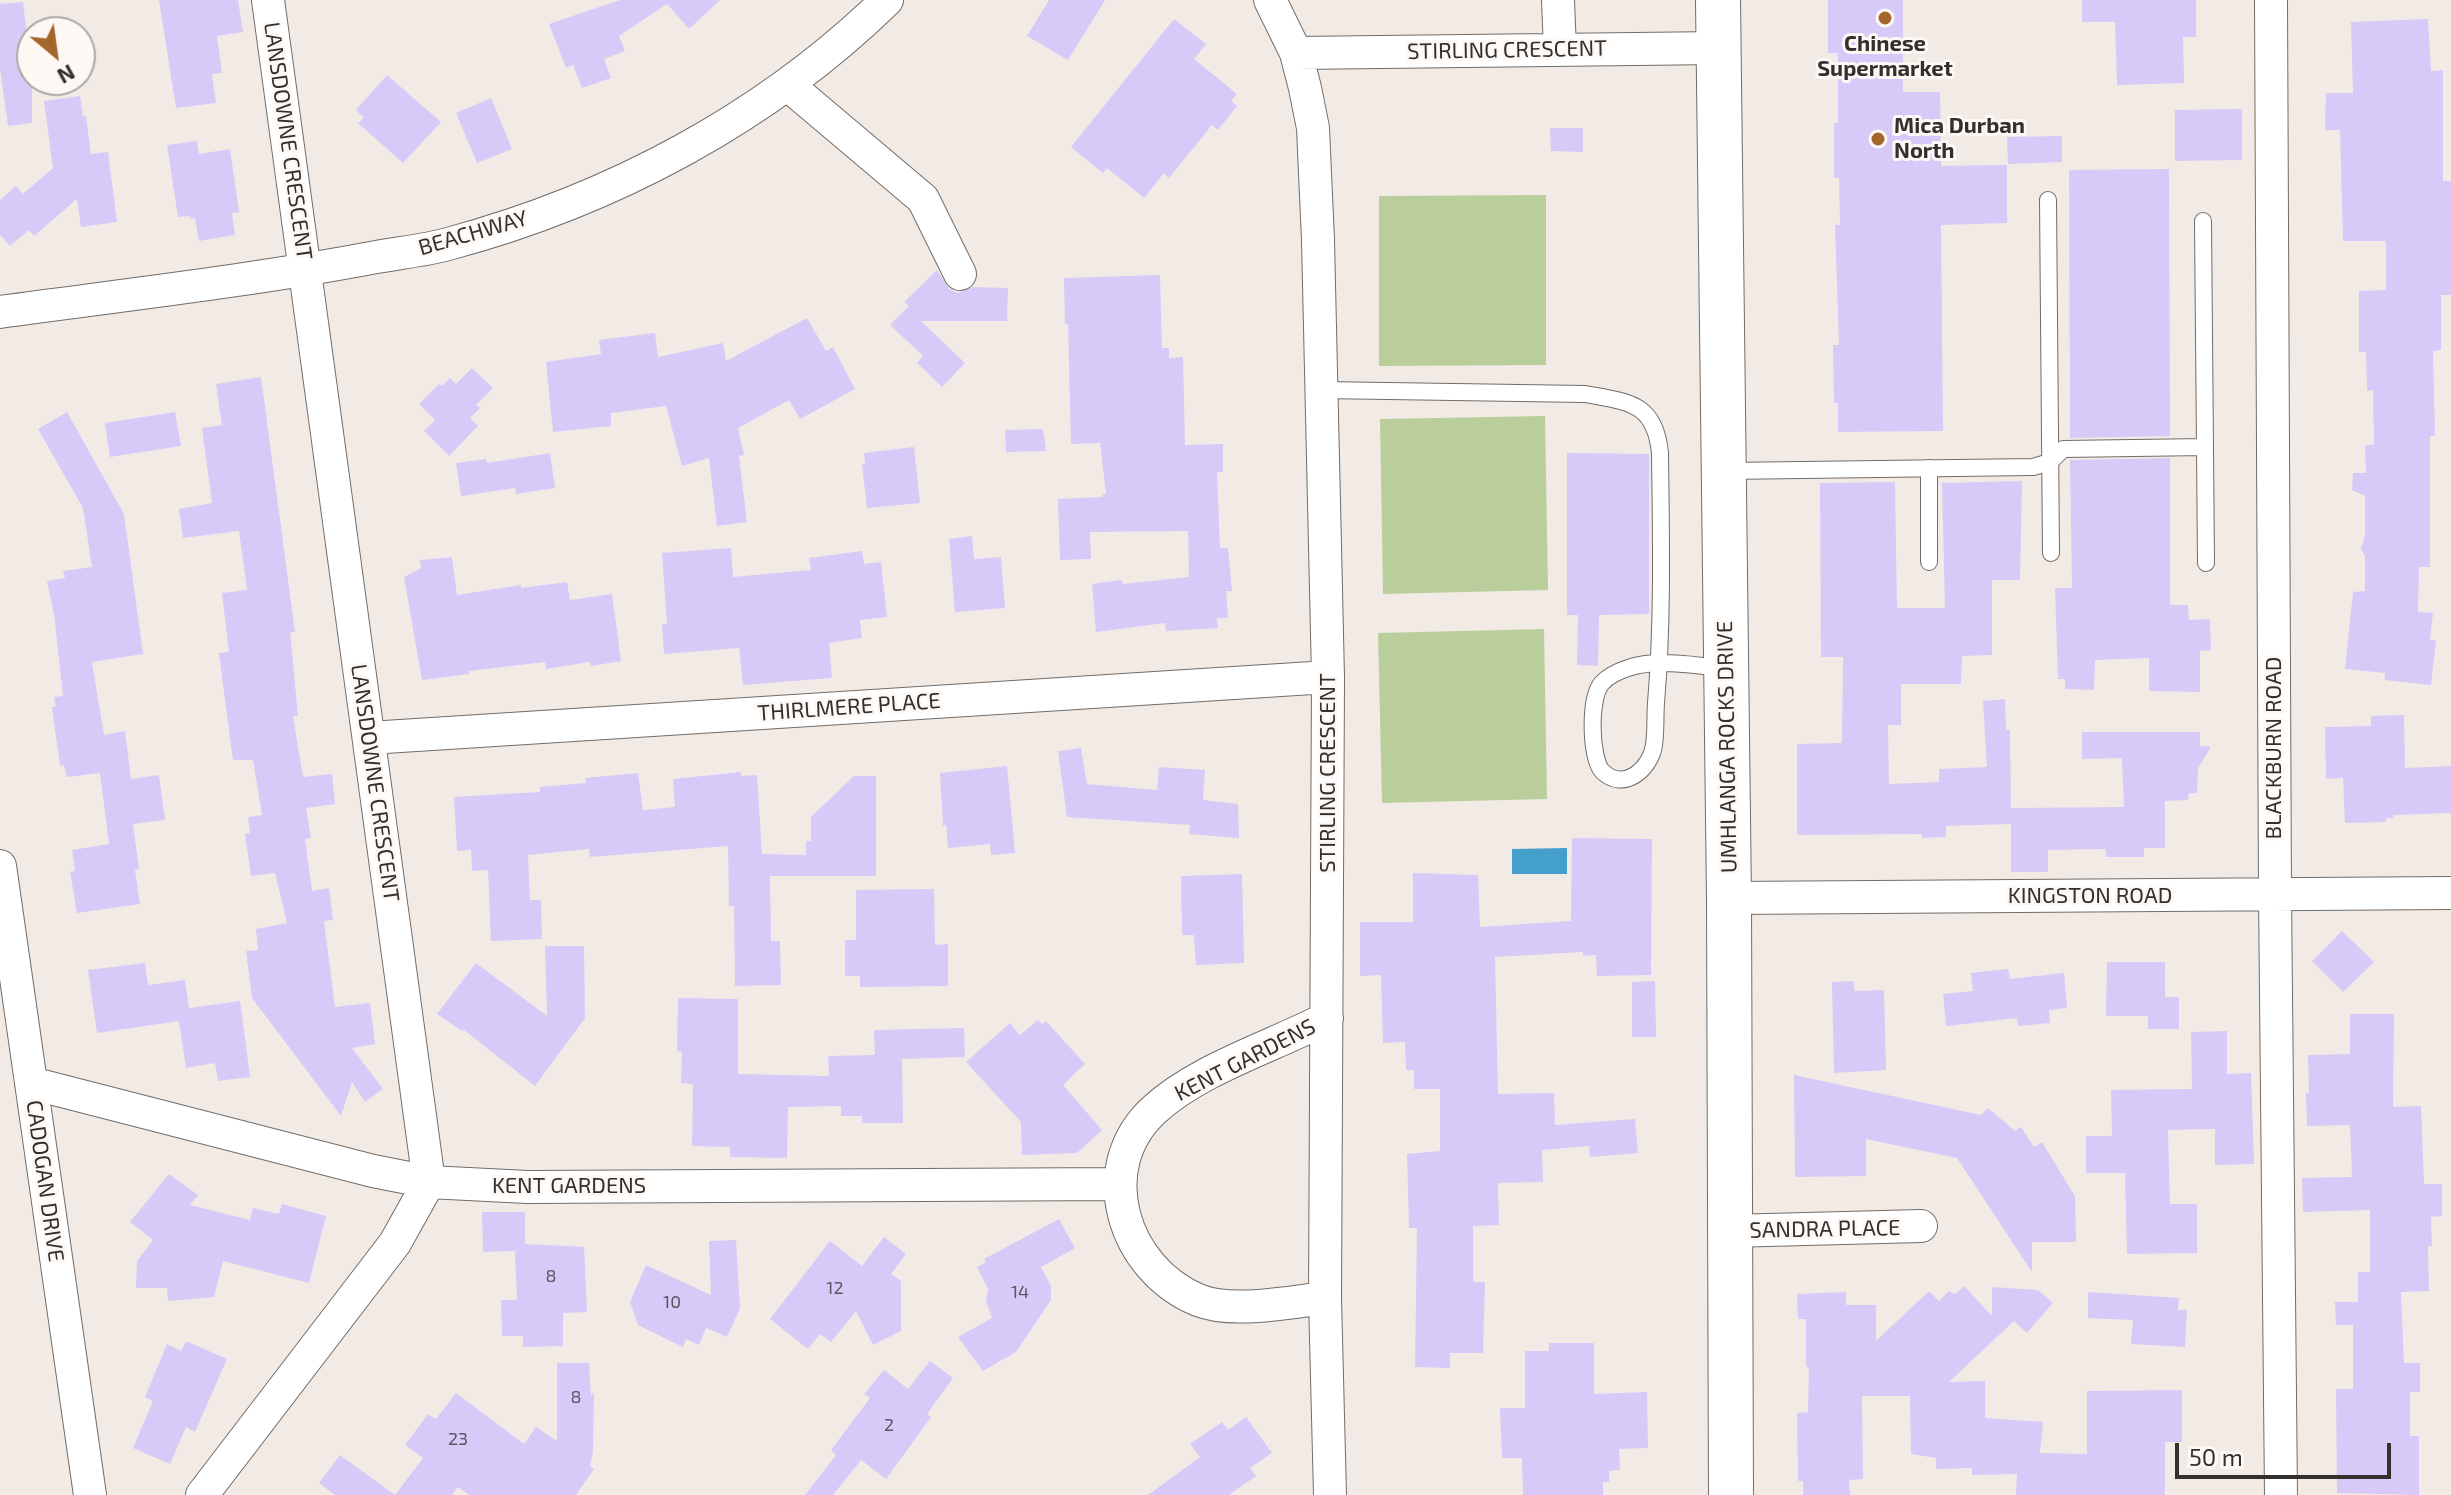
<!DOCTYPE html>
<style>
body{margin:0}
#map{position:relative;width:2451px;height:1495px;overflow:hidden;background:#f2ebe5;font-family:"Exo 2",sans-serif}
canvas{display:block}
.north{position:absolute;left:16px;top:16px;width:80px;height:80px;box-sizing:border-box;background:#fef8f4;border:2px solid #aca8a4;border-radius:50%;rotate:151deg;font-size:22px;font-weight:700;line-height:32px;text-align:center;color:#322f2d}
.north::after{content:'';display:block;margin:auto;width:28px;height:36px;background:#a3662b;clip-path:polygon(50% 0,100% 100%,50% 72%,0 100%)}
.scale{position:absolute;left:2175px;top:1443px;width:216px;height:36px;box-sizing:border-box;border:4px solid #322f2d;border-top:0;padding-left:10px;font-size:24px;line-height:28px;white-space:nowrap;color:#322f2d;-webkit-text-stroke:6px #fef8f4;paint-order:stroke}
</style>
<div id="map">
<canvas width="2451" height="1495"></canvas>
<div class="north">N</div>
<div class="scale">50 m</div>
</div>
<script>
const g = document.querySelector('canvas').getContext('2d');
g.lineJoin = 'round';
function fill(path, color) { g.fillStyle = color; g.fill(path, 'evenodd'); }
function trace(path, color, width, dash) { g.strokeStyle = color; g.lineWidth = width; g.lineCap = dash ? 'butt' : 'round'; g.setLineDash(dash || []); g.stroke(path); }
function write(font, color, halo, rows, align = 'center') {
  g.font = font + ' "Exo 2",sans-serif'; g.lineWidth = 6; g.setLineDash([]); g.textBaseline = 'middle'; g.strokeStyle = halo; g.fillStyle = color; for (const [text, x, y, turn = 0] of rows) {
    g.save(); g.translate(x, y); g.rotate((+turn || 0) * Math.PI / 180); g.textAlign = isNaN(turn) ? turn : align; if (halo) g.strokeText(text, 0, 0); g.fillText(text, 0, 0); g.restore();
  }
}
fill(new Path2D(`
 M1546,195V365L1379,366V196Z
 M1545,416L1548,590L1383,594L1380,419Z
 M1544,629L1547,799L1382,803L1378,633Z`), '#bace9c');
fill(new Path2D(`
 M1567,848V874H1512V849Z`), '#459fcb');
fill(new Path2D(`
 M159,0H238L243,32L217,36L222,73L212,74L216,103L176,108Z
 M620,0H720L689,29L667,4L619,36L625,51L604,59L611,78L582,88L573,65L566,68L549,24Z
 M1049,0H1105L1068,60L1027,36Z
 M1828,0H1903V92H1940L1941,166L2007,165V223L1941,225L1943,431L1838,432V403H1834L1833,345H1839L1835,225H1840L1839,178H1834V123H1838V53H1828Z
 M2082,0H2196V37H2183L2184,83L2117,85L2115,22H2082Z
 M23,2L28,45H32V123L8,126L0,68V4Z
 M1174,19L1206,44L1194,59L1237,94L1231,101L1237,106L1218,130L1212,125L1169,178L1164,173L1144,198L1107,168L1103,173L1071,147Z
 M2428,19L2431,71L2443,70V181H2451V295H2441V350L2433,351L2435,436H2430V567H2419L2418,612L2433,613L2430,640H2436L2431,685L2385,680V673L2345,669L2353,592L2365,591V556L2361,549L2365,535V496L2352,490L2353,473H2366L2365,445H2374L2373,390L2367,391L2366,352H2359V291L2386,290V241H2343L2340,130H2325L2326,93H2353L2351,22Z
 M387,75L441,122L403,163L358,123L364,118L356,110Z
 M80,96L83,116H86L91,154L108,152L117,222L81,227L77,199L34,236L29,230L10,246L0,235V200L16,186L23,194L53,168L44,101Z
 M491,98L512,149L477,163L456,113Z
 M2242,109V160L2175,161V110Z
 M1550,128H1583V152L1551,151Z
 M2062,136V162L2008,164L2007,137Z
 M197,141L199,154L230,149L239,212L232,213L235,235L199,241L195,218L190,219V216L178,217L167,145Z
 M2169,169L2170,436L2070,438L2069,170Z
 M937,270L949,289L958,293L973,287L1008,288L1007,321H921L965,363L942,387L917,363L923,356L890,325L909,306L904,302Z
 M1160,275L1162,348H1169V358L1183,357L1185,445L1223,444V472H1217L1220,548H1228L1232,591H1226L1228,618H1217L1218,628L1166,631L1165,623L1096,632L1092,584L1122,580L1123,584L1189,577L1188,531L1090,532L1091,559L1060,560L1058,499L1103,497V494H1106L1100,443L1071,444L1068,324H1065L1064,278Z
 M807,318L826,351L833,347L855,389L800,419L789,400L738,428L744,455L739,456L747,522L717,526L709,458L682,466L666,406L611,413V426L553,432L546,362L601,354L599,340L655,333L658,357L723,343L726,361Z
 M472,368L493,388L476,405L480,408L470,418L478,426L449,456L424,431L435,420L419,404L439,384L442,386L450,378L456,384Z
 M261,377L295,632H290L298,716H293L303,777L332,774L335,804L306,808L311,838L305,839L312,891L329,888L333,920L324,921L335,1007L370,1003L375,1044L352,1048L383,1089L365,1102L352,1082L341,1116L252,998L246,951L258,950L256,929L287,923L275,873L251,876L245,834L250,833L248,817L262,815L253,760H233L225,700L219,653L229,652L222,593L247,590L239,531L183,538L179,509L212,503L202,428L222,425L216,384Z
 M67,412L124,514L143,654L92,662L104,735L125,731L131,779L159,775L165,820L133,824L139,869L135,870L140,904L77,913L70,872L75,871L72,850L109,844L100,773L67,777L64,765L60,766L52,707H56L54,697L63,696L54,614L47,581L65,578L63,571L92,567L83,508L38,429Z
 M175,412L181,446L110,457L105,423Z
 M1043,429L1046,451L1006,452L1005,430Z
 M914,447L920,503L867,508L862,464H865L864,453Z
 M550,453L555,488L516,494L515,488L461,496L456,463L486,459L487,463Z
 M1567,453L1649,454V614L1599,615L1598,666L1577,665L1578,615H1567Z
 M2170,458V605H2188L2189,620L2210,619L2211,650L2200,651V692L2149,691V658L2095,660L2094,690L2065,689V679H2058L2055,588H2072L2070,460Z
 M2022,481L2020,580H1992V655L1962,656L1961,684H1901V725H1888L1889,784L1939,782V769L1987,767L1983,701L2005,699L2006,730H2010L2011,816V808L2124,807L2122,758L2082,759V732H2200V746L2211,747L2198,768L2197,793H2189L2188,800L2165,801V848H2144V857H2106V849L2048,850V872H2011V824L1946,826V837L1922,838V834L1797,835V744L1842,743L1843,657H1821L1820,483L1895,482L1897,608H1945L1942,483Z
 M972,536L974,559L1001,557L1005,608L955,612L949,539Z
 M731,548L733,577L811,570L809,558L862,551L864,564L881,562L887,617L860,620L862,638L829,643L832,678L743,685L739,648L664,654L662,624H667L662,553Z
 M452,557L457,595L521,585V588L567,582L570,600L612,594L621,661L591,666L590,662L546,669L545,662L469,671V674L422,680L404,577L421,568L420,560Z
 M2404,715L2405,768L2451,766V813L2393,815V818H2387L2385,822L2345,823L2343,778L2326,779L2325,727L2371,726V716Z
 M1081,748L1087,784L1157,790L1159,767L1205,770L1203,800L1238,804L1239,838L1189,834L1190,825L1067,817L1058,751Z
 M1007,766L1015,853L991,855L990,844L948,848L946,825L943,826L940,773Z
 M741,772V776L757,775L762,854L806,855V841H811V817L854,776H876V876H770L771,941H780L781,985L735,986L734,906H729L728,846L590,857L589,849L528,855L530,900H541L542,939L491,941L488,870L472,871L471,850L457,851L454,797L540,792V787L586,783L585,778L638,773L643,810L675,807L673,779Z
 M1572,838L1652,839L1651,975L1597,976L1596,955L1583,956V952L1495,957L1498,1094L1554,1093L1555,1125L1635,1119L1638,1153L1590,1157L1589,1146L1542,1150L1543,1182L1498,1183L1499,1225L1473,1226V1282H1485L1483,1353H1450V1368L1415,1367L1417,1228H1409L1407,1154L1440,1151V1089H1414V1070H1406L1405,1042L1383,1043L1381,975L1360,976V922H1413V873L1478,875L1480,927L1571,921Z
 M1242,874L1244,963L1196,965L1194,935H1182L1181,876Z
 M934,889L935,945L948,944V986L860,987V976H845V940H856V890Z
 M2342,931L2374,962L2343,992L2312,961Z
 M545,946H584L585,1018L535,1086L463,1029L462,1031L437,1014L476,963L547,1016Z
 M2107,962H2165V997H2179V1029H2148V1016H2106Z
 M145,963L148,985L185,980L189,1008L240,1001L250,1077L218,1081L215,1063L186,1068L179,1021L97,1033L88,970Z
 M2008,969L2010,979L2064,973L2067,1008L2049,1010L2050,1023L2018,1026L2017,1018L1946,1026L1943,994L1973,991L1971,973Z
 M1655,981L1656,1037H1632V982Z
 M1854,981V991L1884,990L1886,1070L1834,1073L1832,982Z
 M678,998L738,999V1074L829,1076L828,1056L875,1055L874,1030L964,1028L965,1057L902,1059L903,1123H862V1116H841V1106L788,1107L787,1158L730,1157V1147L692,1146L693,1084L681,1083L682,1052L677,1051Z
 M2350,1014H2394L2393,1107L2421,1106L2424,1184H2442V1216L2431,1217L2432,1246H2428L2429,1291L2401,1292L2404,1363H2420V1392H2410V1436H2419V1495L2337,1493L2336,1389H2353V1325H2336L2335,1302H2358V1272H2370V1210L2303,1212L2302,1178L2352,1177L2350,1125L2307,1126L2306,1093H2309L2308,1055L2350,1054Z
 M1038,1020L1042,1024L1046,1021L1085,1064L1063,1085L1102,1130L1077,1153L1022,1155L1021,1122L966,1062L1010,1023L1020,1035Z
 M2227,1031V1074L2251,1073L2254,1164L2215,1165V1129L2168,1130L2170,1204H2197V1253L2127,1254L2125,1173H2086V1136H2112L2111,1090L2192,1089L2191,1032Z
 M1794,1075L1981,1115L1988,1108L2015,1131L2021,1127L2034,1147L2042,1142L2075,1196L2076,1242H2032V1272L1957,1158L1866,1139V1176L1795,1177Z
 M169,1174L198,1195L190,1205L250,1220L253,1208L279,1214L282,1204L326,1216L309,1283L223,1261L214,1297L168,1301L167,1288H136L137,1261L153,1240L130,1222Z
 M482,1212H525V1244L584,1247L587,1312L563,1313V1346L523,1347V1336H502L501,1300H517L515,1251L483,1252Z
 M1059,1219L1075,1248L1041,1267L1051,1286V1300L1016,1352L983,1371L958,1337L992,1318L986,1302L988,1289L977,1267L986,1262L984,1259Z
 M884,1237L906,1254L891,1274L901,1281V1331L873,1345L856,1311L831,1342L820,1334L808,1349L770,1319L830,1241L862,1266Z
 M736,1240L740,1308L727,1337L706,1328L699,1345L686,1339L683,1347L638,1325L630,1302L646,1265L711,1295L709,1241Z
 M1964,1286L1992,1316V1287L2038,1290L2053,1303L2027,1333L2014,1321L1949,1382L1985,1381V1418L2043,1422L2040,1453L2087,1454V1391L2182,1390V1442H2165V1495H2016L2017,1474L1972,1475V1468L1936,1469V1458L1911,1454L1910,1396H1862L1863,1479L1849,1480L1850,1495H1803V1481H1798L1797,1413L1808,1412L1809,1367H1806V1319H1798L1797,1294L1846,1292V1305H1876V1341L1929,1291L1939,1301L1949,1291L1955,1294Z
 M2088,1292L2179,1298L2178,1310H2187L2185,1347L2131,1344L2133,1320L2088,1318Z
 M186,1341L227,1359L195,1432L186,1427L170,1464L133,1448L153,1401L145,1397L167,1344L181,1351Z
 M1549,1343H1594V1394L1647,1392L1648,1448L1619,1449L1620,1470L1609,1471V1482H1603V1495H1523L1522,1458H1502L1500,1408H1525V1351H1549Z
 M930,1361L953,1378L927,1414L931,1417L886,1479L861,1460L833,1495H805L836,1455L831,1450L870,1398L864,1394L884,1370L908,1389Z
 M557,1363H589L591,1396L594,1392L593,1452L590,1466L594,1469L576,1495H469L458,1487L452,1495H395L423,1458L405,1445L428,1414L436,1419L456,1393L524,1444L536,1427L557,1441Z
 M1246,1417L1272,1453L1250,1468L1256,1476L1229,1495H1148L1200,1457L1190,1444L1222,1422L1228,1430Z
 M340,1455L395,1495H335L319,1483Z`), '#d7caf8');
const service = new Path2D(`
 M2048,200L2051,553
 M2203,221L2206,563
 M1322,390L1585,394C1628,402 1655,402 1660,453C1661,536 1663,620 1656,703C1655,717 1656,731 1654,745C1651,768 1624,793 1602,771C1590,757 1589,697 1602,683C1608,676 1619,671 1628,668C1658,658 1694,666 1725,668
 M1929,468V562
 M1725,471L2033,467L2050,462L2063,449L2205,447`);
const minor = new Path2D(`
 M1270,0L1296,53L1305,88L1313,128L1318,240L1328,677L1325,1298L1330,1495
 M1558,0L1560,50
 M2271,0L2275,894L2281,1495
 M1296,53L1719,48
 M788,85L923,199L960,274
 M0,312C124,295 248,281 371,258C396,253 423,251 448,244C612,200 766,118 887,0
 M369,738L1328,677
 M0,866L90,1495
 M1729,898L2451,893
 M31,1083L373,1171L429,1182L527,1187L1118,1184
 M1729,1231L1921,1226
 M1325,1298C1289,1302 1232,1314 1198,1300C1123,1269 1091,1168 1154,1110C1198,1069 1274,1046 1327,1018
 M202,1495L395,1243L429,1182L268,0`);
const secondary = new Path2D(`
 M1718,0L1729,898L1731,1495`);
trace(service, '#726c68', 18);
trace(minor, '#726c68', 34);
trace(secondary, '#726c68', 46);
trace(service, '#fff', 16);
trace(minor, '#fff', 32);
trace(secondary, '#fff', 44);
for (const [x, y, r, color] of [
 [1885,18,8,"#a3662b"],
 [1878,139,8,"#a3662b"]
]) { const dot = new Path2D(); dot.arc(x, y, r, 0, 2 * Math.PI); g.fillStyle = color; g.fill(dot); trace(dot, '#fef8f4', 3); }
write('18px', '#5b5660', null, [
 ["8",551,1276],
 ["12",835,1288],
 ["14",1020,1292],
 ["10",672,1302],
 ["8",576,1397],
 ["2",889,1425],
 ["23",458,1439]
]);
write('bold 22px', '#322f2d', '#fef8f4', [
 ["Chinese",1885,44],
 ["Supermarket",1885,69],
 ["Mica Durban",1894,126,"left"],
 ["North",1894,151,"left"]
]);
write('22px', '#322f2d', '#fef8f4', [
 ["STIRLING CRESCENT",1507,50,-1],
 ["LANSDOWNE CRESCENT",288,141,82],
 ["BEACHWAY",473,233,-16],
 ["THIRLMERE PLACE",849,707,-4],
 ["UMHLANGA ROCKS DRIVE",1727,747,-91],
 ["BLACKBURN ROAD",2274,748,-90],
 ["STIRLING CRESCENT",1328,773,-90],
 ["LANSDOWNE CRESCENT",375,783,82],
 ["KINGSTON ROAD",2090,896],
 ["KENT GARDENS",1245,1060,-27],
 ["CADOGAN DRIVE",45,1181,82],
 ["KENT GARDENS",569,1186],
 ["SANDRA PLACE",1825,1229,-1]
]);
</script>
